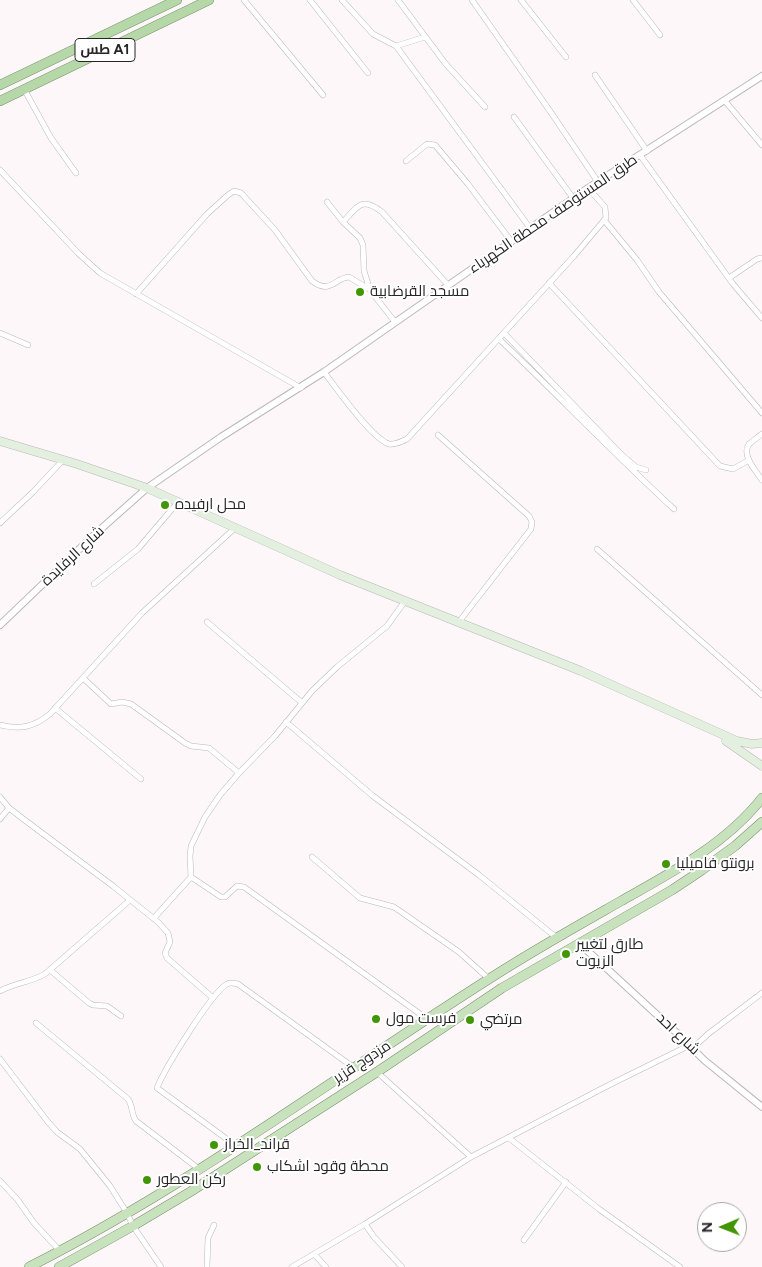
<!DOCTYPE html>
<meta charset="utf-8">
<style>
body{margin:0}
#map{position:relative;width:762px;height:1267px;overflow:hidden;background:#fdf7f9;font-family:Figtree,sans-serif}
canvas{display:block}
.north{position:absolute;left:697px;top:1202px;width:50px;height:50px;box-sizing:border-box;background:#fff;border:1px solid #a9a8a8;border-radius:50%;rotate:269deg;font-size:14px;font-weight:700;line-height:20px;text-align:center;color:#272525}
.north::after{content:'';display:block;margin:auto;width:18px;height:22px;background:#429605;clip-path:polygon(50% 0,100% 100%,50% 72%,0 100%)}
</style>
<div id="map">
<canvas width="762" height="1267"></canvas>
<div class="north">N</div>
</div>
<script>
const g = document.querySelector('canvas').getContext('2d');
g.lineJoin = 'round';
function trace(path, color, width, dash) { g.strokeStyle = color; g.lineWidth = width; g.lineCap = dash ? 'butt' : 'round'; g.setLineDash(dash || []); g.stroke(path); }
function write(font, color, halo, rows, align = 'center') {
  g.font = font + ' Figtree,Cairo,sans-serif'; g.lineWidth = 4; g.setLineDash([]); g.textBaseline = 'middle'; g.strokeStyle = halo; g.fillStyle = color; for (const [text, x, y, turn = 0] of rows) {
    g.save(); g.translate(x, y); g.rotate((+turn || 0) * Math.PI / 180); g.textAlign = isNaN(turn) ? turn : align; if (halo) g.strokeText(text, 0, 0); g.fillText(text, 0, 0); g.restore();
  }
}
const minor = new Path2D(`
 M244,0L323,95
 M310,0L368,73
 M342,0L373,34L396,46L530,228
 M398,0L445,63L485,107
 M472,0L552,114L598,182
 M521,0L566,57
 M633,0L660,35
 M396,46L425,37
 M595,75L647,151
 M24,89L51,138L76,173
 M725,101L762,145
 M514,117L573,198
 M640,155L733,284L762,318
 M406,161L427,144L435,145L468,184L511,241
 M0,170L79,254L100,273L301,388
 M327,202L343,222L360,238L363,245L364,271L368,284L373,294L395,322
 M604,220L637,260L659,292L762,413
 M343,222C358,206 362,196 382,212L448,285
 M729,278L757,259L762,258
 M549,283L720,466L733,469L749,460
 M136,294L207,214L228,195L234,191L241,193L275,230L312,281C331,295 334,278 349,277L372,291
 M0,333L28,345
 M504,333L622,455L636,467L646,470
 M499,339C558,395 614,454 674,509
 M324,372C336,388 372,439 389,444C395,445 401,442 407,439L574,256L606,218L605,207L588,188
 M762,434C758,437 753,441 749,444C741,455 756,471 762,480
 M438,435L529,516L532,522L531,529L458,623
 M0,523L33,492L63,460
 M597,549L762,695
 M94,584L138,549L178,502
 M207,622L301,702
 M83,678L111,704L122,702L131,704L185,743L191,746L209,748L239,773
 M55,708L141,779
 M286,722L373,796L479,875L557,938
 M0,725C20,730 34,727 50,714L142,613L236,527
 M0,797L9,808L26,821L113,886L158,922L168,933L170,942L165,953L167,958L213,998
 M0,819L9,808
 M312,857L360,898L394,907L459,952L489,979
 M191,877L221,897H225L237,886L244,887L427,1019
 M154,918L191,877L190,856L191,846L205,817L220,795L239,773L275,736L312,691L337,667L387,626L405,601
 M50,970L89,1003L93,1005L107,1006L121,1016
 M0,991C15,983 31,982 45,974L130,900
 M36,1023L128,1099C133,1106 131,1114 136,1121L199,1169
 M693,1048L708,1034L762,993
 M0,1059L48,1122L57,1132L80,1149L110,1186L127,1213L133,1226L161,1267
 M377,1072L471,1157
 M509,1138L599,1209L680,1267
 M235,1145L157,1088C164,1070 211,993 227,984C230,982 234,983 238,984L353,1067
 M0,1181L17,1199L34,1223L60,1251
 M365,1224L374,1237L402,1267
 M524,1240L566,1182
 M314,1254L326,1267
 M207,1267L208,1238L214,1225
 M292,1267L365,1224L471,1157L609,1085L690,1045`);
const tertiary = new Path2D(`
 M0,625L93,536L147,488L221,437L324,372L588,188L762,76
 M579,943L679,1035L704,1060L762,1107`);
const secondary = new Path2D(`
 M0,441L77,464L147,488L340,575L581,671L737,741L752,744L762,743
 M726,741L762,766`);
const primary = new Path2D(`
 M29,1267C191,1185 336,1076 489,979C532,951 577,926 621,901C671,873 726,844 762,798
 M59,1267L133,1226L190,1192L377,1072L502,988L672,890L702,870L735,846L762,822`);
const trunk = new Path2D(`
 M0,85L177,0
 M0,101L209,0`);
trace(minor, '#bcb7b8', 6);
trace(tertiary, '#bcb7b8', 8);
trace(secondary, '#bcb7b8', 9);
trace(primary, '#78936c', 10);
trace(trunk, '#78936c', 10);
trace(minor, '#fff', 5);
trace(tertiary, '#fff', 6);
trace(secondary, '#e3f0df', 8);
trace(primary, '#c8e2be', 9);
trace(trunk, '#b6d8a8', 9);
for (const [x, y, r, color] of [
 [360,292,5,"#429605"],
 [165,505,5,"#429605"],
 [666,864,5,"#429605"],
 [566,954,5,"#429605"],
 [376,1019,5,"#429605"],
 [470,1020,5,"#429605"],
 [214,1145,5,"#429605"],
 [257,1167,5,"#429605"],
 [147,1180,5,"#429605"]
]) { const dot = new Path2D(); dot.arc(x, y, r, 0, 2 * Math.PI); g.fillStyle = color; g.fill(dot); trace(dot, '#fff', 2); }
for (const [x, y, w] of [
 [105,50,60]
]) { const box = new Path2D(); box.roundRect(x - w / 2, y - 11.5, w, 23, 4); g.fillStyle = '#fff'; g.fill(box); trace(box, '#272525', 1); }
write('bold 14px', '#272525', null, [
 ["طس A1",105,50]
]);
write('15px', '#272525', '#fff', [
 ["طرق المستوصف محطة الكهرباء",553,214,-34],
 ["شارع الرفايدة",73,556,-43],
 ["شارع احد",678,1034,44],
 ["مزدوج قزير",362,1062,-33]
]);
write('15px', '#272525', '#fff', [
 ["مسجد القرضابية",370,292],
 ["محل ارفيده",175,505],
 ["برونتو فاميليا",676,864],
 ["طارق لتغيير",576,945],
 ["الزيوت",576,962],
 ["فرست مول",386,1019],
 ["مرتضي",480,1020],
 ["قراند_الخراز",224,1145],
 ["محطة وقود اشكاب",267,1167],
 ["ركن العطور",157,1180]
], 'left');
</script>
